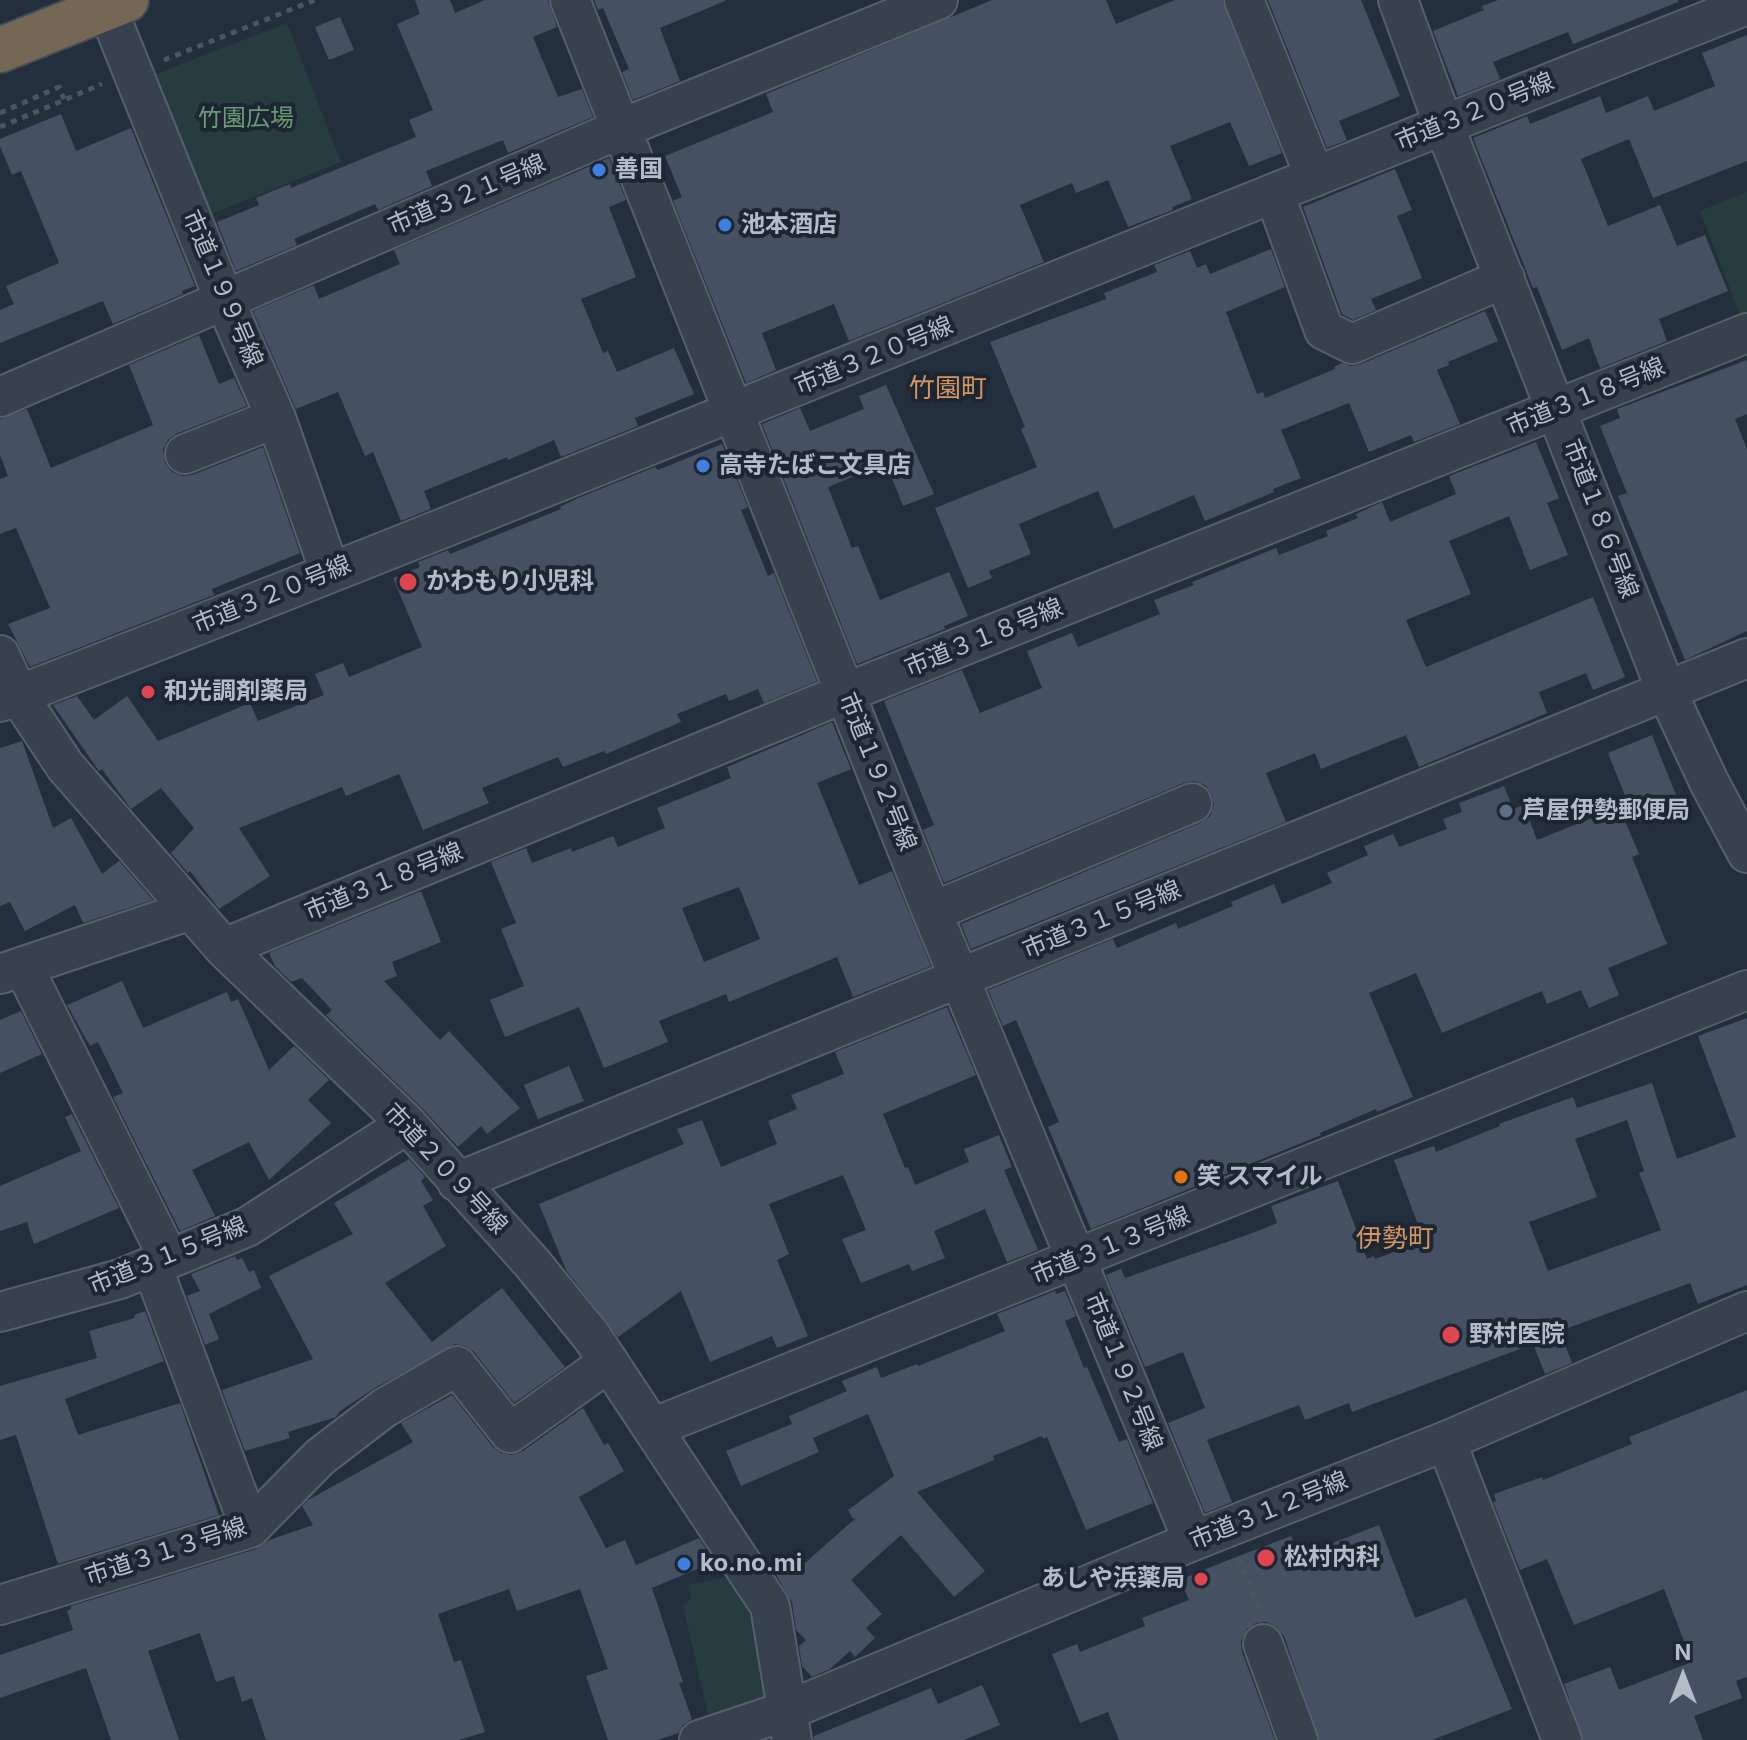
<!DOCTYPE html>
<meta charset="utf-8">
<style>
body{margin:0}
#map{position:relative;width:1747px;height:1740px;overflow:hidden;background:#242f3e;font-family:Inter,sans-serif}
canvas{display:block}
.north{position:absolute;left:1643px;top:1636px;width:80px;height:80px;-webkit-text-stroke:6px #1d2633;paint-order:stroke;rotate:0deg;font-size:22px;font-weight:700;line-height:32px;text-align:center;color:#b4bcc9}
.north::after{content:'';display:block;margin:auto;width:28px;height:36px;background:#b4bcc9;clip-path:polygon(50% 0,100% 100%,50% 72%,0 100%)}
</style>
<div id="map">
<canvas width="1747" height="1740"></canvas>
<div class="north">N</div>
</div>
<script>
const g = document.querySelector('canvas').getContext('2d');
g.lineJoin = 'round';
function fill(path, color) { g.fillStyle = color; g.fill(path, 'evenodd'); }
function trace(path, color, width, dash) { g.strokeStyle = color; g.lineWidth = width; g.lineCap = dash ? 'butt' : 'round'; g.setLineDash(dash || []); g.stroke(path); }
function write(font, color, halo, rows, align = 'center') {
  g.font = font + ' Inter,"Noto Sans JP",sans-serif'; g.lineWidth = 8; g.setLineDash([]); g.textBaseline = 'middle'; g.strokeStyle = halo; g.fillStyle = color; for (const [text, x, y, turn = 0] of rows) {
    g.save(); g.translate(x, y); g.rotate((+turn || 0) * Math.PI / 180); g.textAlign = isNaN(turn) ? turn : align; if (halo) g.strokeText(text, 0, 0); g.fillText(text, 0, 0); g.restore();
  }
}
fill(new Path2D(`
 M287,23L341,162L207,216L151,76Z
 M1747,192V318L1742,320L1700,211Z
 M735,1575L778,1692L711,1727L683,1606L691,1599L688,1585Z`), '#263c3f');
fill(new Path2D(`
 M415,0H450L455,13L485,0H548L557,27L533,37L558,97L582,89L593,117L508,153L503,140L426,171L432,186L378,210L375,204L310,232L294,239L297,245L236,271L217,222L259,205L256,198L290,184L291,188L416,137L409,120L433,110L397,24L420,14Z
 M594,0H725V1L660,28L680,81L633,100L622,72L629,69L603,8L598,10Z
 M992,0H1106L1116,24L1175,0H1222L1282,153L1249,166L1230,122L1170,146L1192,199L1172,207L1173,210L1128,227L1108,180L1076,193L1072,183L1020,205L1044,262L849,341L834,304L762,333L776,370L746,383L673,201L682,197L665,156L773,112L766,94Z
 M1268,0H1361L1400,96L1339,121L1347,140L1327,148Z
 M1498,0H1678V2L1573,44L1568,32L1493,62L1500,79L1458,96L1433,31L1484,10L1482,6Z
 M340,17L354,50L329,60L315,27Z
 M1747,35V161L1653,198L1629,139L1581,159L1608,226L1660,205L1677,246L1705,235L1728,291L1659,319L1667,341L1600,368L1589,338L1562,350L1537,287L1533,288L1473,138L1527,116L1530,124L1600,96L1606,113L1648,96L1654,111L1715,86L1702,53Z
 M61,114L76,151L131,128L195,286L182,291L183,294L113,324L103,301L0,343V310L14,304L6,286L59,263L21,171L12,175L0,146V139Z
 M609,158L626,200L609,207L636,277L581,299L603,353L608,351L617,372L674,348L694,394L635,418L638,426L561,457L554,440L508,460L507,457L424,491L431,509L401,521L373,452L365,456L338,392L296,409L253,311L314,285L319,299L400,264L394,250Z
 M1395,169L1412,210L1397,216L1422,278L1371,299L1376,310L1353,320L1342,314L1303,207Z
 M1271,249L1285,287L1226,312L1257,394L1263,392L1265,398L1335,369L1334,367L1342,363L1351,366L1361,364L1485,311L1498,341L1448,362L1449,365L1437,370L1460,424L1414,442L1411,435L1369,452L1349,403L1281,430L1301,478L1273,489L1274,492L1205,521L1194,495L1114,529L1098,491L1019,524L1031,554L989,571L992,578L968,588L935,508L1037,467L1021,429L1025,427L990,342L1106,299L1104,293L1157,272L1154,265L1190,251L1197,268L1206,264L1210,274Z
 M199,335L219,384L234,378L247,406L176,434L168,440L163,450L165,463L172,472L183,476L192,475L263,447L300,553L212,589L214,595L30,667L8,624L50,608L16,528L0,534V479L8,476L0,455V419L27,409L51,468L153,425L129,365Z
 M1747,360V414L1735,419L1747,449V631L1685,660L1618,496L1627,493L1600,426L1620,418L1617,409Z
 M886,385L934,494L903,506L886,463L828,487L852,548L858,546L880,600L949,572L968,616L944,626L945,629L857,664L762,424L800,408L810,431L864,409L859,396Z
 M1536,442L1559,498L1547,503L1568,555L1530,570L1509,516L1449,541L1471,594L1406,620L1426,667L1593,597L1625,677L1593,690L1586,673L1539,692L1547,713L1419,767L1406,735L1321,769L1315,753L1266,773L1286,822L971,949L961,924L1200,823L1210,816L1214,805L1212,795L1205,785L1194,781L1184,783L944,883L923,830L934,825L884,701L962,670L980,713L1042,688L1027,651L1072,633L1078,647L1160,614L1154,600L1194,585L1192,582L1276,548L1279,555L1328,536L1326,531L1358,518L1356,514L1382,502L1390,522L1456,494L1449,476Z
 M722,444L748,507L741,510L768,576L774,573L817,681L764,703L758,689L729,701L726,694L677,714L681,722L606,754L604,751L563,767L558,757L482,788L489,803L423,830L399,774L346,796L342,787L239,828L270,876L219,909L190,871L188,873L171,853L194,828L161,788L131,809L102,769L99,771L53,705L77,696L94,720L127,696L158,741L250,703L258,721L324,695L315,674L343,663L349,677L422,647L393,578L420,567L418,562L448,550L450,554L561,509L560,507L578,498L655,467L658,470Z
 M832,722L851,769L817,783L859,885L892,871L931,966L853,997L837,957L729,1002L726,994L659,1021L668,1042L604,1068L579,1007L505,1037L490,1000L524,986L501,929L516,923L491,862L526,848L532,863L571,848L572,852L613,836L618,847L665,828L657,808L731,778L727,767ZM739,887L760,939L704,962L682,908Z
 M1652,735L1680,805L1636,823L1608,753Z
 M22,741L53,828L71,818L102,874L119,861L153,900L83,923L75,905L25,931L10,902L0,906V748Z
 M1504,786L1513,809L1524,805L1537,840L1619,807L1639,854L1632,857L1667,944L1608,968L1619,995L1589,1008L1581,990L1547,1004L1542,991L1442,1033L1416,973L1369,993L1413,1097L1377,1112L1376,1109L1320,1133L1321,1135L1091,1229L1048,1127L1059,1122L1016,1020L1003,1026L988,990L1113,939L1117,948L1176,923L1178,929L1233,906L1231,902L1274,884L1282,904L1332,883L1327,873L1368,855L1364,846L1393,834L1399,847L1447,829L1443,819L1462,812L1459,803Z
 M421,891L441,942L392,962L397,976L384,981L440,1040L449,1031L520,1108L487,1134L481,1126L458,1147L422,1108L326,1015L332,1010L302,978L291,982L275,966L269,953Z
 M122,981L143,1028L227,992L231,1002L238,999L269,1070L294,1046L329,1080L308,1100L331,1123L269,1180L249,1142L192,1170L215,1216L180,1231L113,1097L123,1093L98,1042L90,1046L67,1005Z
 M947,1007L976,1075L883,1114L905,1168L908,1167L915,1185L969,1162L964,1149L999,1135L1012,1167L1004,1170L1038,1250L1007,1262L985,1209L934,1231L945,1258L912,1271L909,1264L861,1283L842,1239L866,1230L843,1175L769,1204L789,1254L777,1260L808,1336L777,1348L772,1336L710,1362L681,1291L618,1337L566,1270L539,1204L684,1144L677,1129L702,1120L721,1167L777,1144L768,1121L797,1109L791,1095L844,1074L835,1052Z
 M21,1011L42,1054L0,1073V1020Z
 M1747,1018V1285L1698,1304L1690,1283L1560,1331L1572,1363L1545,1374L1533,1344L1352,1412L1349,1403L1305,1420L1299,1405L1207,1440L1232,1502L1205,1513L1168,1423L1205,1408L1183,1352L1145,1367L1106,1275L1121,1269L1125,1278L1255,1232L1277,1223L1271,1206L1338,1181L1367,1259L1374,1256L1375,1259L1424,1241L1394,1160L1434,1146L1436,1152L1500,1126L1499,1124L1573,1097L1577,1108L1652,1083L1677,1159L1736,1137L1698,1036ZM1627,1120L1644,1171L1639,1173L1661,1230L1548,1271L1529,1222L1597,1197L1575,1139Z
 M569,1066L584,1101L538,1119L524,1085Z
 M72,1114L119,1208L34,1244L27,1222L0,1231V1186L81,1151L65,1117Z
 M409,1159L425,1177L421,1181L433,1200L423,1206L446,1246L385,1283L432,1342L502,1288L565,1367L514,1403L474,1352L465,1346L455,1344L373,1389L339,1412L336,1417L288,1432L290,1438L245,1451L222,1390L313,1359L269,1276L353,1234L334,1203Z
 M235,1256L237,1260L242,1258L249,1272L254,1270L261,1288L209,1314L219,1339L205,1345L187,1296L200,1291L191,1274Z
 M1055,1291L1056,1294L1065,1291L1076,1316L1065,1321L1084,1368L1087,1367L1119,1442L1127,1439L1153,1503L1086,1530L1047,1437L1043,1439L1042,1436L993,1456L994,1460L917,1492L985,1571L954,1597L901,1535L851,1580L882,1614L866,1628L875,1638L855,1657L850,1651L830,1669L812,1677L802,1666L799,1646L806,1640L796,1630L792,1602L775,1573L796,1554L805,1563L857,1517L853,1519L848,1510L894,1476L868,1414L813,1438L819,1452L741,1486L726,1451L792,1424L789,1416L847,1391L842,1381L877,1367L881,1378L917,1364L918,1366L1005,1331L997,1314Z
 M145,1311L164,1361L65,1399L78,1435L180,1403L219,1515L58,1564L16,1435L0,1440V1386L97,1358L89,1331L135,1318L134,1315Z
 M1747,1390V1677L1736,1681L1742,1698L1694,1716L1703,1740H1583L1564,1684L1610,1667L1619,1690L1692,1662L1664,1589L1574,1625L1547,1559L1520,1570L1493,1502L1496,1501L1494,1494L1542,1477L1543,1480L1632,1444L1629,1437Z
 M452,1395L493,1447L501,1453L512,1455L523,1451L583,1408L604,1445L608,1443L624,1471L579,1497L606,1548L625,1540L636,1565L699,1538L714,1562L652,1588L683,1682L679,1683L692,1719L683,1725L679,1733L657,1740H608L586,1676L608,1669L580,1589L517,1611L509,1589L438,1614L454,1662L461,1660L485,1732L459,1740H266L252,1698L242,1702L234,1676L216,1682L200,1633L148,1651L179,1740H111L86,1668L0,1698V1655L73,1630L67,1611L71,1609V1606L256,1549L269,1540L313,1525L302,1506L308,1500L413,1442L401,1423Z
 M1379,1525L1415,1618L1466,1598L1512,1709L1432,1740H1319L1284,1636L1276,1627L1266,1622L1256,1623L1247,1629L1241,1641L1242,1652L1275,1740H1119L1108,1712L1080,1723L1052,1654L1077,1644L1080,1652L1145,1626L1142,1618L1189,1600L1180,1580L1213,1566L1291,1536L1299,1556Z
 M982,1685L1000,1725L964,1740H813L814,1736L931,1688L938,1704Z`), '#455162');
const minor = new Path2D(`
 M570,0L932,912L1193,1541
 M1244,0L1315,177
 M1398,0L1443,123L1666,690L1709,782L1747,853
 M107,8L224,299L276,418L330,572
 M1274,193L1324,330L1352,344L1505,278
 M0,397L620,129L938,0
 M185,454L276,418
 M0,655L18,695L65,766L224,948L407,1124L532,1263L592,1337L770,1606L792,1740
 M0,702C585,477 1163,233 1747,5
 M932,912L1192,803
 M224,948L845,693L1747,333
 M23,966L169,1259
 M0,974L191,910
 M457,1182L1747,658
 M152,1266L250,1528
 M0,1312L120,1279L247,1227L407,1124
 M652,1428L1747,990
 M1446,1441L1562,1740
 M0,1605L250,1528L320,1457L384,1408L457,1366L510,1433L609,1362
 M1263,1644L1298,1740
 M699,1740L789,1710L1193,1541L1446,1441L1747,1311`);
const highway = new Path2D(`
 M0,50L126,0`);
trace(minor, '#565f6c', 42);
trace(highway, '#434c59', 48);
trace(new Path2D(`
 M164,60L315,0
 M0,113L59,87L64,99
 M0,127L102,84
 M1239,1558L1260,1612`), '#44595c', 5, [6, 6]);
trace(minor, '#38414e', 38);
trace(highway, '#746855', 44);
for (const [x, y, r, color] of [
 [599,170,8,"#3f7fe0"],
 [725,225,8,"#3f7fe0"],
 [703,466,8,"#3f7fe0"],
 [408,582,10,"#e0444e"],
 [148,692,8,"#e0444e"],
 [1506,811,8,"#5c6f8a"],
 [1181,1177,8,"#e8710a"],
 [1451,1335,10,"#e0444e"],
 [1266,1558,10,"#e0444e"],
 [684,1564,8,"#3f7fe0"],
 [1201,1579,8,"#e0444e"]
]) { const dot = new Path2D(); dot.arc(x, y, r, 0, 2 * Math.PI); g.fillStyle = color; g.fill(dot); trace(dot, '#1d2633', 3); }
write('24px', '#b4bcc9', '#1d2633', [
 ["市道３２０号線",1475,112,-22],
 ["市道３２１号線",467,195,-23],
 ["市道１９９号線",222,289,67],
 ["市道３２０号線",874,356,-22],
 ["市道３１８号線",1586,397,-22],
 ["市道１８６号線",1600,519,69],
 ["市道３２０号線",272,595,-22],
 ["市道３１８号線",984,638,-22],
 ["市道１９２号線",877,772,68],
 ["市道３１８号線",384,882,-22],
 ["市道３１５号線",1102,920,-22],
 ["市道２０９号線",445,1169,47],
 ["市道３１３号線",1111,1246,-22],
 ["市道３１５号線",168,1256,-22],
 ["市道１９２号線",1123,1372,68],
 ["市道３１２号線",1269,1511,-22],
 ["市道３１３号線",166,1552,-18]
]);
write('24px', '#6b9a76', '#1d2633', [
 ["竹園広場",246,119]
]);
write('bold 24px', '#b4bcc9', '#1d2633', [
 ["善国",615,170],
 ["池本酒店",741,225],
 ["高寺たばこ文具店",719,466],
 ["かわもり小児科",426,582],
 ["和光調剤薬局",164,692],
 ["芦屋伊勢郵便局",1522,811],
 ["笑 スマイル",1197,1177],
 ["野村医院",1469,1335],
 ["松村内科",1284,1558],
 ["ko.no.mi",700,1564],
 ["あしや浜薬局",1185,1579,"right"]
], 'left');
write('26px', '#d59563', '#1d2633', [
 ["竹園町",948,389],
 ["伊勢町",1395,1239]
]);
</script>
